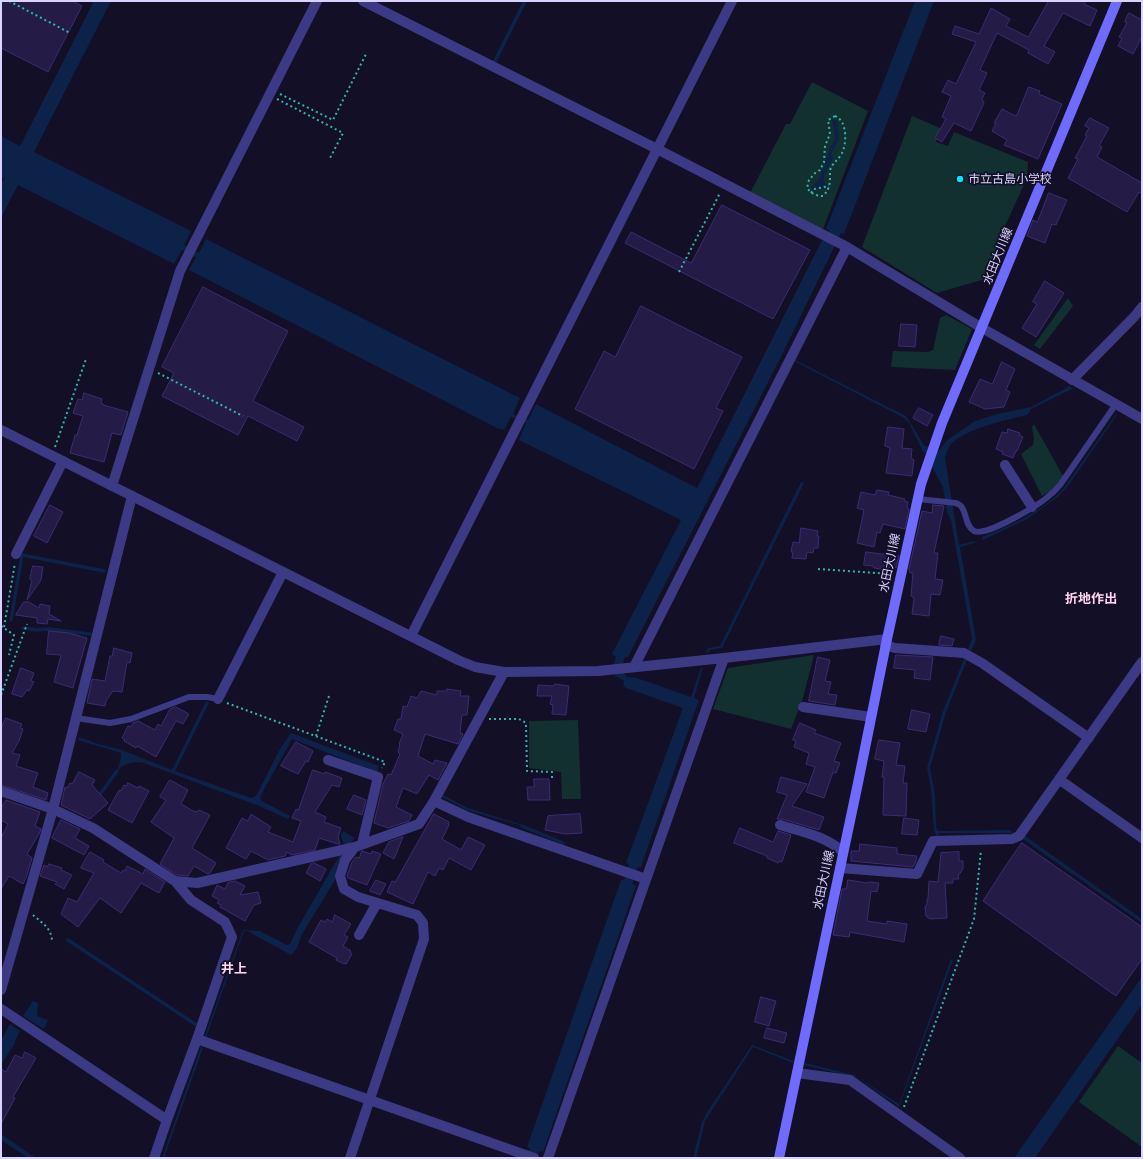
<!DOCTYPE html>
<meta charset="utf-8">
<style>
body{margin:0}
#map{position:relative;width:1143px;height:1159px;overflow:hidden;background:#130f26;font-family:"Work Sans",sans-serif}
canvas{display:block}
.frame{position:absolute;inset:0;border:2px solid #d9d4ff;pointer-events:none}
</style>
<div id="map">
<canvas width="1143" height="1159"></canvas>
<div class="frame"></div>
</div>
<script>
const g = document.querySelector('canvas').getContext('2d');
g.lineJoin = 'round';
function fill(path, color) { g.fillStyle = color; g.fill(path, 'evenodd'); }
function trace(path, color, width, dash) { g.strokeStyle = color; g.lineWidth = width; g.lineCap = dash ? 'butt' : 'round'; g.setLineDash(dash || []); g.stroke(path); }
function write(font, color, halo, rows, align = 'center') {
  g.font = font + ' "Work Sans","Noto Sans JP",sans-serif'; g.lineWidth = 3.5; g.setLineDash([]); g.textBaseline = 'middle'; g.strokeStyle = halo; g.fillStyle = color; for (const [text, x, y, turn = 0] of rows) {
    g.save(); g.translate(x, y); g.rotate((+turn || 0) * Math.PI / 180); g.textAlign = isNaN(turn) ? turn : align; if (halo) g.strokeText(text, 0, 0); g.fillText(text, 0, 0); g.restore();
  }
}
fill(new Path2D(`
 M812,82L868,111L823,229L750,193L786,124H790Z
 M912,116L940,128L936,142L948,146L954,132L1028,162L1027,178L1005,226L1011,233L1008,242H1002L985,279L937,293L862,247Z
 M1068,298L1073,306L1040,349L1034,345Z
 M946,315L972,329L955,370L891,367L893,351L928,352L933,350L940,318Z
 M1034,424L1063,476L1053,490L1042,496L1021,454L1033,445L1034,439L1032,427Z
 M814,655L803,698L791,729L713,709L728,668Z
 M578,720L581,799H562L561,772L529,768V721Z
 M1118,1046L1142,1063V1147L1079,1102Z`), '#12302f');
fill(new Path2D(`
 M94,1H111L34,152L191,231L184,245L199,253L206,239L520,398L513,414L516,416L515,418L511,417L504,430L499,428V429L189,270L196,257L182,250L174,264L18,185L1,218V184L4,178L1,177V136L20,146Z
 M523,1H527L496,63L493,61Z
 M915,1H934L844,234L841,233L782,355L628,657H625C622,663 622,672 627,677L637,678L691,697L701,668L703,667L694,698L699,700L641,867H638L632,883L636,886L543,1152L539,1151L536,1158H526L530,1148L527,1147L621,880H624L629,864L626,863L683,708L626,688L623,685L624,681L615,676L614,662L616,657L612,654L681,520L519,440L526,423L524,422L526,419L528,420L536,404L697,488L820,244L829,231L826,229Z
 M833,119L837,121L839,139L831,154L833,159L827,169V172L824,174V182L828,186V188H819L813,190L811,187C816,184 821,178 821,172L825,166L826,158L828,156L830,147L834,141L835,136L832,120Z
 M795,360L906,416L924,445L938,452L947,440L975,421L997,414L1031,407L1070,386L1072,389L1031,409L1027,415C1005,420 968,428 951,444C948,448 946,454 945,458L959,545L974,541L975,543L960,547L976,640L971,651L968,649L972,639L951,520L947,512L943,487L932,467L935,458L923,452L909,423L904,418L794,361Z
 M1116,414L1117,415L1068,486L1058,497L1027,519L983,540L982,537C1011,525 1041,513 1063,489Z
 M801,482L804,483L722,648L710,650L709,652H706L708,648L720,646Z
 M964,659L967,660L946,712L930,768L935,795L936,827L938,831L1011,830L1012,833H939L938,836L936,835L934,830L931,789L927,768L942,714Z
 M206,701L209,703L175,771L251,798L256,796L280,749L291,733L379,766L377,772L292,739L260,797L262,801L290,816L288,819L259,806L144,763C133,761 125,763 117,771L121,758V753L78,740L79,737L98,744L122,750L172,770Z
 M443,795L468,808L526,826V827L466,810L442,797Z
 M343,831L355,838C346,848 335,865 335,880L301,936C299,943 297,951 291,955L247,931H244L206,1038H204L243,930L260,931L287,945L290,944L297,929L339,856L345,844L343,843L341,836Z
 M1025,836L1142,919V923L1023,839Z
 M951,959L953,960L899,1107L858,1078L804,1065L805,1063L854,1075L899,1104Z
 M1142,977V1004L1035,1158H1014Z
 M33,1001L38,1003L37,1016L48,1020L44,1029L23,1016Z
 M10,1024L20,1031L15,1041V1043L1,1065V1040Z
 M752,1045L794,1061L793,1063L753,1047L705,1121L696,1158H693L702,1122L706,1114Z
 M201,1047L203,1048L164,1158H162Z
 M1,1134L36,1158H28L1,1140Z`), '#0c2248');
trace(new Path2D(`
 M11,620L22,555L104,571
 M23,628L37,630L49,629L90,634
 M101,793L117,771
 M522,826L563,843
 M68,940L195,1024`), '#0c2248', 3.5);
const building = new Path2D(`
 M1,1H72L82,6L48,72L1,48Z
 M1049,1H1086L1084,4L1097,10L1090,26L1063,13L1044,46L1055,52L1048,64L1028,53L1029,50L997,33L980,70L987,73L979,90L985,93L982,99L984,103L971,131L954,123L942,142L935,138L946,119L942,117L951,96L942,92L948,80L956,84L976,42L952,34L955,26L979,34L991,8L1010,19L1006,26L1028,37Z
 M1129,13L1142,20V37L1133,54L1118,46L1122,38L1119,37L1127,23L1125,22Z
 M1029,87L1040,91L1039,94L1062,104L1038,159L1004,145L1007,140L992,131L996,123H994L1002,109L1016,116Z
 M1090,118L1109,128L1099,146L1102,147L1097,157L1142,183V194L1139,192L1127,212L1068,178L1078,159L1075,158L1087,136L1085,135L1089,128L1085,126Z
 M1049,193L1067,200L1056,225L1052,224L1045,243L1027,236L1033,220L1037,222Z
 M722,205L810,250L773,319L625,243L631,232L691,263Z
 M1045,281L1064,293L1036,337L1022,328L1037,304L1033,302Z
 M203,287L288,331L253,401L304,427L297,441L248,416L238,435L162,396L174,373L162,367Z
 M641,306L742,357L716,408L723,411L694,469L575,409L604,351L615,357Z
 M901,324L917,325L915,347L899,346Z
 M1002,362L1015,369L1006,390L1010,392L1004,407L985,409L969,402L980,379L992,384Z
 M84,393L102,399L101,403L103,404V405L128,412L121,435L112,433L104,462L70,453L75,435H77L83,416L73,413L78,399L82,400Z
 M919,408L933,415L927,426L913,418Z
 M888,427L904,429L902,448L912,449L911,458L914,460L912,476L886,473L890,448L885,446Z
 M1008,429L1020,433L1019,435L1023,437L1017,451H1016L1013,458L1002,454L1003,452L996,449L1002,432L1007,433Z
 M877,490L889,492L888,495L905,499L904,501L908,502L907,508L909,509L905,529L883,524L880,533L877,532L874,547L857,543L864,510L857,508L861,492L875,495Z
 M50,505L63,512L47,543L34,536Z
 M933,505L944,506L934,553H938L935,579L943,580L940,595L931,594L929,616L912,614L914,598L911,596L913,573H910L909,569L922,511L932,513Z
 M801,528L818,531L817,536H819L818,548H814L813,553L807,552L806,559L792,558L793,552H791L793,542L799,543Z
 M866,552L899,556L896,568L882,567L881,569L874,568L873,566L864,565Z
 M33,566L43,567L41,580L27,600L32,580L30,579Z
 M24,602H29L39,608L40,604L50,606L49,614L61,621L48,619L47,624L37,623V618L16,615Z
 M49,631L69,633L87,638L73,688L54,682L61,655L47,654Z
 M941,636L954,639L952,646L939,645Z
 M114,648L132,653L130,663L127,662L122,692L113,691L106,701L105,706L87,703L92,679L105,681L110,656H112Z
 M896,655L933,657L930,680L914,678L915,670L894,668Z
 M818,657L830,660L825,681L831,682L828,694L837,695L835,705L809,701Z
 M21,668L34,673L31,681L34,682L29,691L27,690L22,697L12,694Z
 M555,684L569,686L566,715L552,714L553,705L550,704L552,696H537L538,685L553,686Z
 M447,689L461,691L460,696H469L467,715H462L460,733L463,734L458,744L425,734L418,756L433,764L435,760L447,763L438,780L429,775L417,794L403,788L396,807L412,815L409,821L388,828L374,823L383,784L388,774L391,775L400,754L398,752L400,744H399L403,734L394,730L398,719H401L403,706L407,707L411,696L417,698L421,691L437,695V691H447Z
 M176,707L189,714L183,724L176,721L156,757L137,746L136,748L124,741L125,740L122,738L128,726L131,727L133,723L138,721L155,730L158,724L161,726L170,709Z
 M912,710L930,714L926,732L908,729Z
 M6,718L22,724L20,728L23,729L19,741L12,753L20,755L16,766L38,773L33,787L48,793L46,800L1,785V729Z
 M800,723L816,730L814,733L841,743L834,761L840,763L836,773L833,772L824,798L806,792L815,767L806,764L809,753L794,747L796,741L793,740Z
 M879,740L900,743L896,765L905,766L903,783H907L906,816L883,815L884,777H882L884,761L875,759Z
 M296,742L313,751L308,762L306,761L298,774L281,766Z
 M313,770L324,774L325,772L342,778L339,787L332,785L315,812L326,817L324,822L341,828L338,837L340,844H338L319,838L315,850L292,855L287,852L285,856L268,860L251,851L246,859L226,848L242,818L248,821L251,814L271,827L268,832L293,842L301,821L292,818L296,809L298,810Z
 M79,772L95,780L92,785L108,803L90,819L61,805L65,787L67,788L70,783L72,784Z
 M781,777L807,784L792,806L824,817L819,830L782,819H777L787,795L777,792Z
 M534,779H549L550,800H528L527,787H534Z
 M170,780L188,790L181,804L195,812V811L197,812L199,810L210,815L192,848L216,863L210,873L208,874L194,866L188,876L177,875L160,864L174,838L151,822L166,800L160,797Z
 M128,783L138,788L139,786L149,791L132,823L108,810L119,790L121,791L124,785L126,786Z
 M354,795L366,800L362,815L347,809Z
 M6,800L40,812L35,826L41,829L39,834L27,854L32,858L27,875L23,884L9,876L1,889V838L8,824L1,820V809Z
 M434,814L449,822L448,824L449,825L442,839L461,850L468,837L485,845L471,870L449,858L443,870L439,868L435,876L428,872L413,904L387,892L392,881L395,882Z
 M580,814L582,833L565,834L545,830L548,816Z
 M904,818L919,820L917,835L902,834Z
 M61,820L80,829L75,838L89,846L84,855L52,838Z
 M740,828L773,842L778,831L791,835L782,862L779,861L778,863L767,858V856L734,843Z
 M403,837L394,859L383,853L389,842Z
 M1022,843L1142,927V959L1116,996L983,901L1007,864Z
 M860,844L897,848V854L917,856L916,861L913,867L851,861V851H859Z
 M362,851L371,854L372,851L381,854L367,885L348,878L347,876L352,862L356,857L359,858Z
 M90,852L104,860L103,862L121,873L123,870L125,871L127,866L143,874L145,869L165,882L159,893L141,883L121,913L100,898L78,927L61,914L68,898L77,902L94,873L81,868Z
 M959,852V861H963V869L958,876L959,879H953V883H945L947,918L930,919L926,916L925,907L927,904V899H928L929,881L938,882L941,853Z
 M314,863L326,869L320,881L306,873L311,864Z
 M49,864L62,868L61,870L72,875L64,889L55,884L57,882L40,876L44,865L47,867Z
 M376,880L386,884L380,895L370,891Z
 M848,880L867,883L869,882L879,883L877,892L871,891L867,921L887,924V921L907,924L904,942L850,932L849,937L833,935L842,889H846Z
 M235,881L245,886L240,895L258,892L261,903L254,905L245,921L220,907L221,905L217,903L219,900L212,896L217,885L225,889L228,883Z
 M335,915L351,924L344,935L348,937L343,946L351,951L350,952L352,954L346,964L345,963L344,964L336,960L337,958L309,942L321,920L325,922L327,919L332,922Z
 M761,997L776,1001L769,1026L755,1022Z
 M767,1028L787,1033L784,1043L764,1038Z
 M25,1052L36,1058L13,1097L15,1098L1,1124V1069L6,1072L15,1055L22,1058Z`);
fill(building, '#241b47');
trace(building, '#3b2d73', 1);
trace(new Path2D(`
 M9,1L70,33
 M280,94L333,120L366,54
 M277,99L343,133L329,160
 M835,116C848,121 847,145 841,155C837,161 832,164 830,170C830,181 831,188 823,196C816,196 812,194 807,188L809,180L815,173L820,170L824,162L825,146L830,134L828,120Z
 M811,193L814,189L829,186
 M679,272L720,193
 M158,373L243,416
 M55,447L86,359
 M818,569L891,574
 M1,626L14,635L9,655
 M4,627L15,563
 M1,695L27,624
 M227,703L385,762L382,768
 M489,719H519L526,723L527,771L552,772V780
 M316,736L329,696
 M33,915C42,923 52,928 52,942
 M904,1107L974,919L981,850`), '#2fb8b0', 2, [2, 3]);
trace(new Path2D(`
 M918,499L956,503C958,504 960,505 961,506C967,513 965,526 974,531C986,537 1041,504 1051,494C1054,492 1057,488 1060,485L1116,404
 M76,718L110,723L131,719L189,697H207L218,699`), '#3d3a85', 6);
trace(new Path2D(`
 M363,1L657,149L847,247L982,328
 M1072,380L1134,317L1142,307
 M1005,465L1032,507
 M112,486L180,271L317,1
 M16,554L63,461
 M411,636L732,1
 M885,645L895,648L964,653L982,663L1089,738
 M634,667L847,247
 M218,699L283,572
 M803,707L871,717
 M328,760L378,777L362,844
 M1060,780L1142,838
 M1,791L53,809L93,828L175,881L191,900L225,922L232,937L197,1039L167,1120L154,1158
 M434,801L468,817L646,879
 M780,825C802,832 826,836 843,852
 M840,868L917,874L933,841L1012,839L1019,836L1142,662
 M175,881L197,883L355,847L419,824L434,801L504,672
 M359,935L377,903
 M1,990L53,809L132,496
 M1,1009L167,1120
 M197,1039L534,1158
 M797,1073L850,1080L960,1158
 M350,1158L424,939L423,923L417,915L358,897L344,889L340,876L345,860L355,847
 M548,1158L724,658`), '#3d3a85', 10);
trace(new Path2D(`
 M982,328L1142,419
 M1,430L458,660L475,667L504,672L598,671L724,658L887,639`), '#3d3a85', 10);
trace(new Path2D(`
 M779,1158L858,783L887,639L921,484L942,423L1117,1`), '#6f6bff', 10);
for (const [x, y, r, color] of [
 [960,179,4,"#00e5ff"]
]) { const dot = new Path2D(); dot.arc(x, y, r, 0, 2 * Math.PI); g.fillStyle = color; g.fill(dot); trace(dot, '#130f26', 1.5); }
write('12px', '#d9d4ff', '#130f26', [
 ["市立古島小学校",968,179]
], 'left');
write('12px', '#d9d4ff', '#130f26', [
 ["水田大川線",998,256,-68],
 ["水田大川線",890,563,-78],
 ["水田大川線",824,880,-78]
]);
write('bold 13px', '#ffd6f0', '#130f26', [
 ["折地作出",1091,599],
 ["井上",234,969]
]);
</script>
